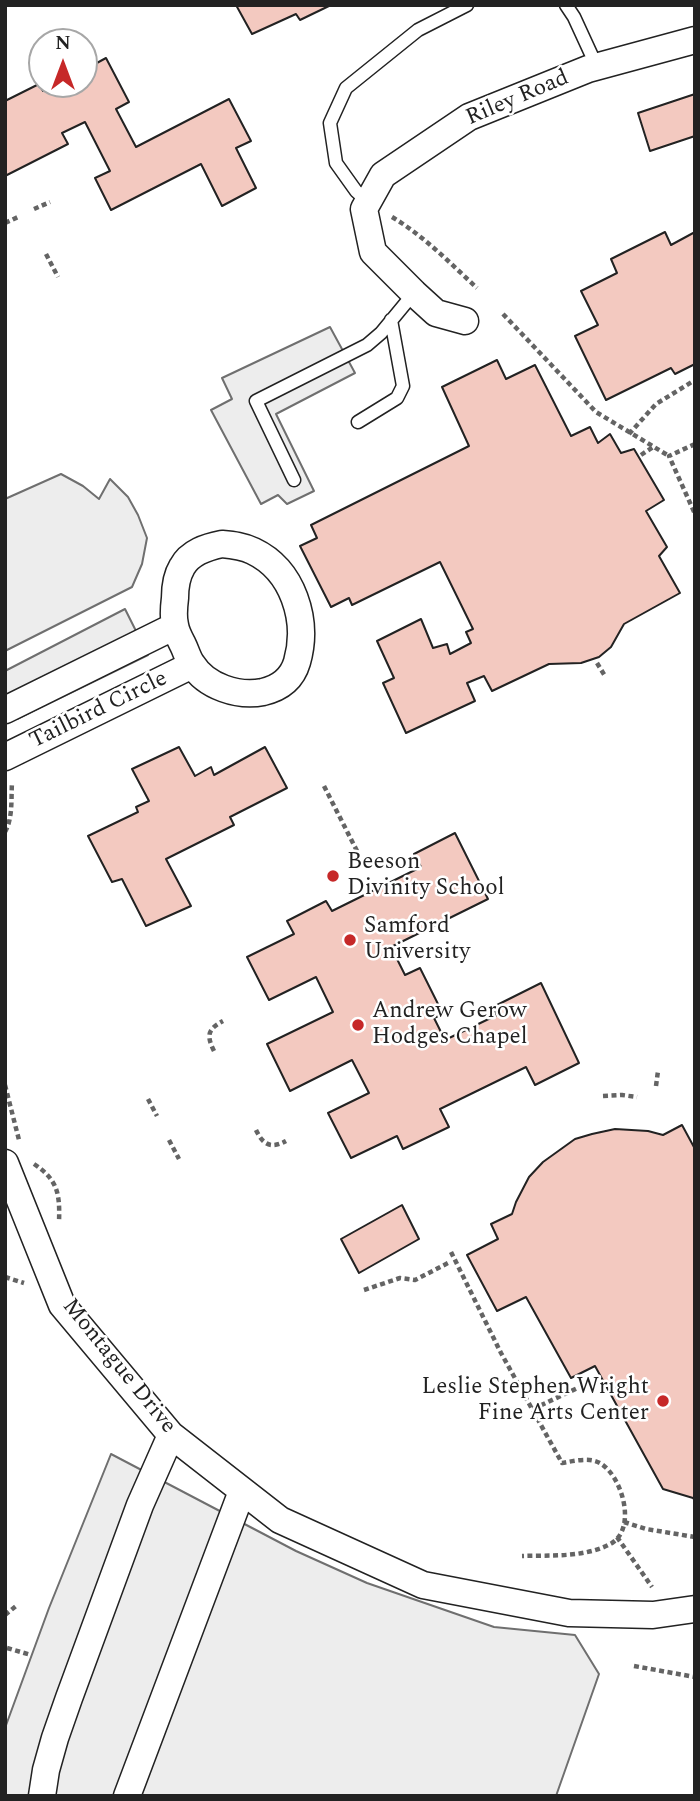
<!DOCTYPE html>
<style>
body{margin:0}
#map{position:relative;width:700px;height:1801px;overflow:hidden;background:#fff;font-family:Spectral,serif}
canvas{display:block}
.frame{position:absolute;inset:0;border:7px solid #222;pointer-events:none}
.north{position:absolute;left:28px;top:28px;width:70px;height:70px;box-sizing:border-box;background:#fff;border:2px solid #a7a7a7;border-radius:50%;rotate:0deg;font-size:19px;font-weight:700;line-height:28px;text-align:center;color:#222}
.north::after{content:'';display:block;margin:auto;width:24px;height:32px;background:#c62828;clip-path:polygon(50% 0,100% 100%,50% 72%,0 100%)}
</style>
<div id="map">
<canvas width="700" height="1801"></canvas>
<div class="frame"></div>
<div class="north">N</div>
</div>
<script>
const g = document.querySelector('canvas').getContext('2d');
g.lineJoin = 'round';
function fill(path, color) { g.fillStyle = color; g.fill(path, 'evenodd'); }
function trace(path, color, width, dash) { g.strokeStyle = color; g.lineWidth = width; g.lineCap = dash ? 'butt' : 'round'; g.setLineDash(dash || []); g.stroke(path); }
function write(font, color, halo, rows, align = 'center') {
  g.font = font + ' Spectral,serif'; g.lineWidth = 5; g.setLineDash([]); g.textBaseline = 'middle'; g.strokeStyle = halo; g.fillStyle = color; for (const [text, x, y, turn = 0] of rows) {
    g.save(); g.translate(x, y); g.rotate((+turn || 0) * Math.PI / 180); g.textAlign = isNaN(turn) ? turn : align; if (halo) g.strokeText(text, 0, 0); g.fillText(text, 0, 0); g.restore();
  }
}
const parking = new Path2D(`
 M330,327L355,373L276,414L314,491L287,504L278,495L261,504L211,410L232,399L222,378Z
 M61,474L83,486L99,499L110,479L128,497L138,515L147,538L142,564L132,587L5,651V499Z
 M125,609L148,655L17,719L5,696V671Z
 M111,1454L296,1551L367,1583L494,1627L575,1635L599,1674L556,1796H5V1728L49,1608Z`);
fill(parking, '#ededed');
trace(parking, '#6f6f6f', 2);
const building = new Path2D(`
 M236,5H331L300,20L296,14L252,34Z
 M106,58L129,102L116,109L136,147L229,99L251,141L236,148L256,188L222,206L201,164L111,210L95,178L110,171L85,122L62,133L68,144L5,176V101L39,84L43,91L56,84H84V70Z
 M695,94V136L650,151L638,113Z
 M665,232L671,245L695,232V364L675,374L671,368L606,400L575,336L598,325L581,291L617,273L611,259Z
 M497,360L506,379L535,365L571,436L590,427L598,443L610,434L621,453L634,449L664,500L646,511L667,547L659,556L680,593L624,624L611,647L599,657L581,663L549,664L492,691L484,676L467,683L475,701L406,733L383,683L394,678L377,641L421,619L433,648L447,644L450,654L471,643L466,632L473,629L440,562L352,605L349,598L331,607L300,546L317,538L311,525L469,446L442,387Z
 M179,747L195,776L211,767L214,775L265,747L287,788L230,817L234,825L166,859L191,906L146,926L122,879L112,882L88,836L138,812L136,807L149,801L132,769Z
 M455,833L488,899L391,947L405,975L420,968L443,1014L434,1018L445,1040L497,1015L493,1007L541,983L579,1063L535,1085L526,1067L440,1109L449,1127L403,1149L397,1136L351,1158L328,1113L369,1093L352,1060L290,1091L267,1044L333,1012L316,977L269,1000L247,957L294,934L287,921L326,901L332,911L421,867L414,854Z
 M682,1125L695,1149V1501L693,1498L663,1489L595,1366L571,1378L526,1297L497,1311L467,1255L498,1239L491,1224L512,1214L516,1202L529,1177L543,1162L575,1139L592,1134L615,1129L648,1131L663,1135Z
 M402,1205L419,1239L359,1273L341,1239Z`);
fill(building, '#f3c9c0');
trace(building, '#222', 2);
const service = new Path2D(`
 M566,5L574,17L597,67
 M368,202L356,191L336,163L330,123L346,88L418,30L467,5
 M358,422L397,398L403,386L391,320
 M294,480L256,401L367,345L381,333L414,293`);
const minor = new Path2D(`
 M465,321L436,313L414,293L373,252L364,209L383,175L469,117L588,69L695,40
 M222,544C233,545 243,546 253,551C293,570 309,620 297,662C292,679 280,688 263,692C239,697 206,687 192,664C188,659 186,651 183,645C180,639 176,632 175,625C173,617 174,606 175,598C175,587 176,577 182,567C190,552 207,547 222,544Z
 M5,710L175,626
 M5,757L192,665
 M5,1163L62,1305L171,1435L280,1520L423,1585L569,1613L653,1615L695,1609
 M42,1796L46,1770L55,1738L69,1698L140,1505L171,1435
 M127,1796L242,1491`);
trace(service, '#222', 15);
trace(minor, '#222', 29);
trace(new Path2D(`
 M34,209L50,202
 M392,217C424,236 450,263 477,288
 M5,223L18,217
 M46,254L58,277
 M503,314L596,412L669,456
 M629,434L656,404L695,380
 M695,444L669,456L695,514
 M641,455L653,447
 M597,663L605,676
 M324,786L357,851
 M5,832C13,818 11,799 12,782
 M214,1051C206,1035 208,1029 223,1021
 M5,1085L19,1140
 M656,1086L658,1071
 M603,1096L622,1095L637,1097
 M148,1099L157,1116
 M256,1130C263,1145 271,1149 286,1141
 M169,1140L179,1159
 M34,1164C58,1180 60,1194 59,1222
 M451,1252L501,1353L562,1463C574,1461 589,1457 600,1463C622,1476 637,1527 612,1543C586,1558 551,1555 522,1556
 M5,1277L24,1283
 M364,1290L400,1278L415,1280L450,1262
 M533,1409L586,1384
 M624,1522L646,1529L695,1537
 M617,1537L652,1587
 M5,1615L16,1606
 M7,1648L31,1655
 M634,1666L695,1677`), '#646464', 4.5, [5, 3.5]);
trace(service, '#fff', 12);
trace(minor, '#fff', 26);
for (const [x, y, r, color] of [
 [333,876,7,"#c62828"],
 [350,940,7,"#c62828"],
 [358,1025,7,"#c62828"],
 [663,1401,7,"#c62828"]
]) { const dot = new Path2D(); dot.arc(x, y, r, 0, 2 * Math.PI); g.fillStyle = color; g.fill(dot); trace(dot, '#fff', 2.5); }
write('23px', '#222', '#fff', [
 ["Riley Road",518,99,-23],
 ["Tailbird Circle",99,711,-26],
 ["Montague Drive",118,1367,51]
]);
write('23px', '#222', '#fff', [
 ["Beeson",347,863],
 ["Divinity School",347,889],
 ["Samford",364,927],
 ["University",364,953],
 ["Andrew Gerow",372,1012],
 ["Hodges Chapel",372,1038],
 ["Leslie Stephen Wright",649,1388,"right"],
 ["Fine Arts Center",649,1414,"right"]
], 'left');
</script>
